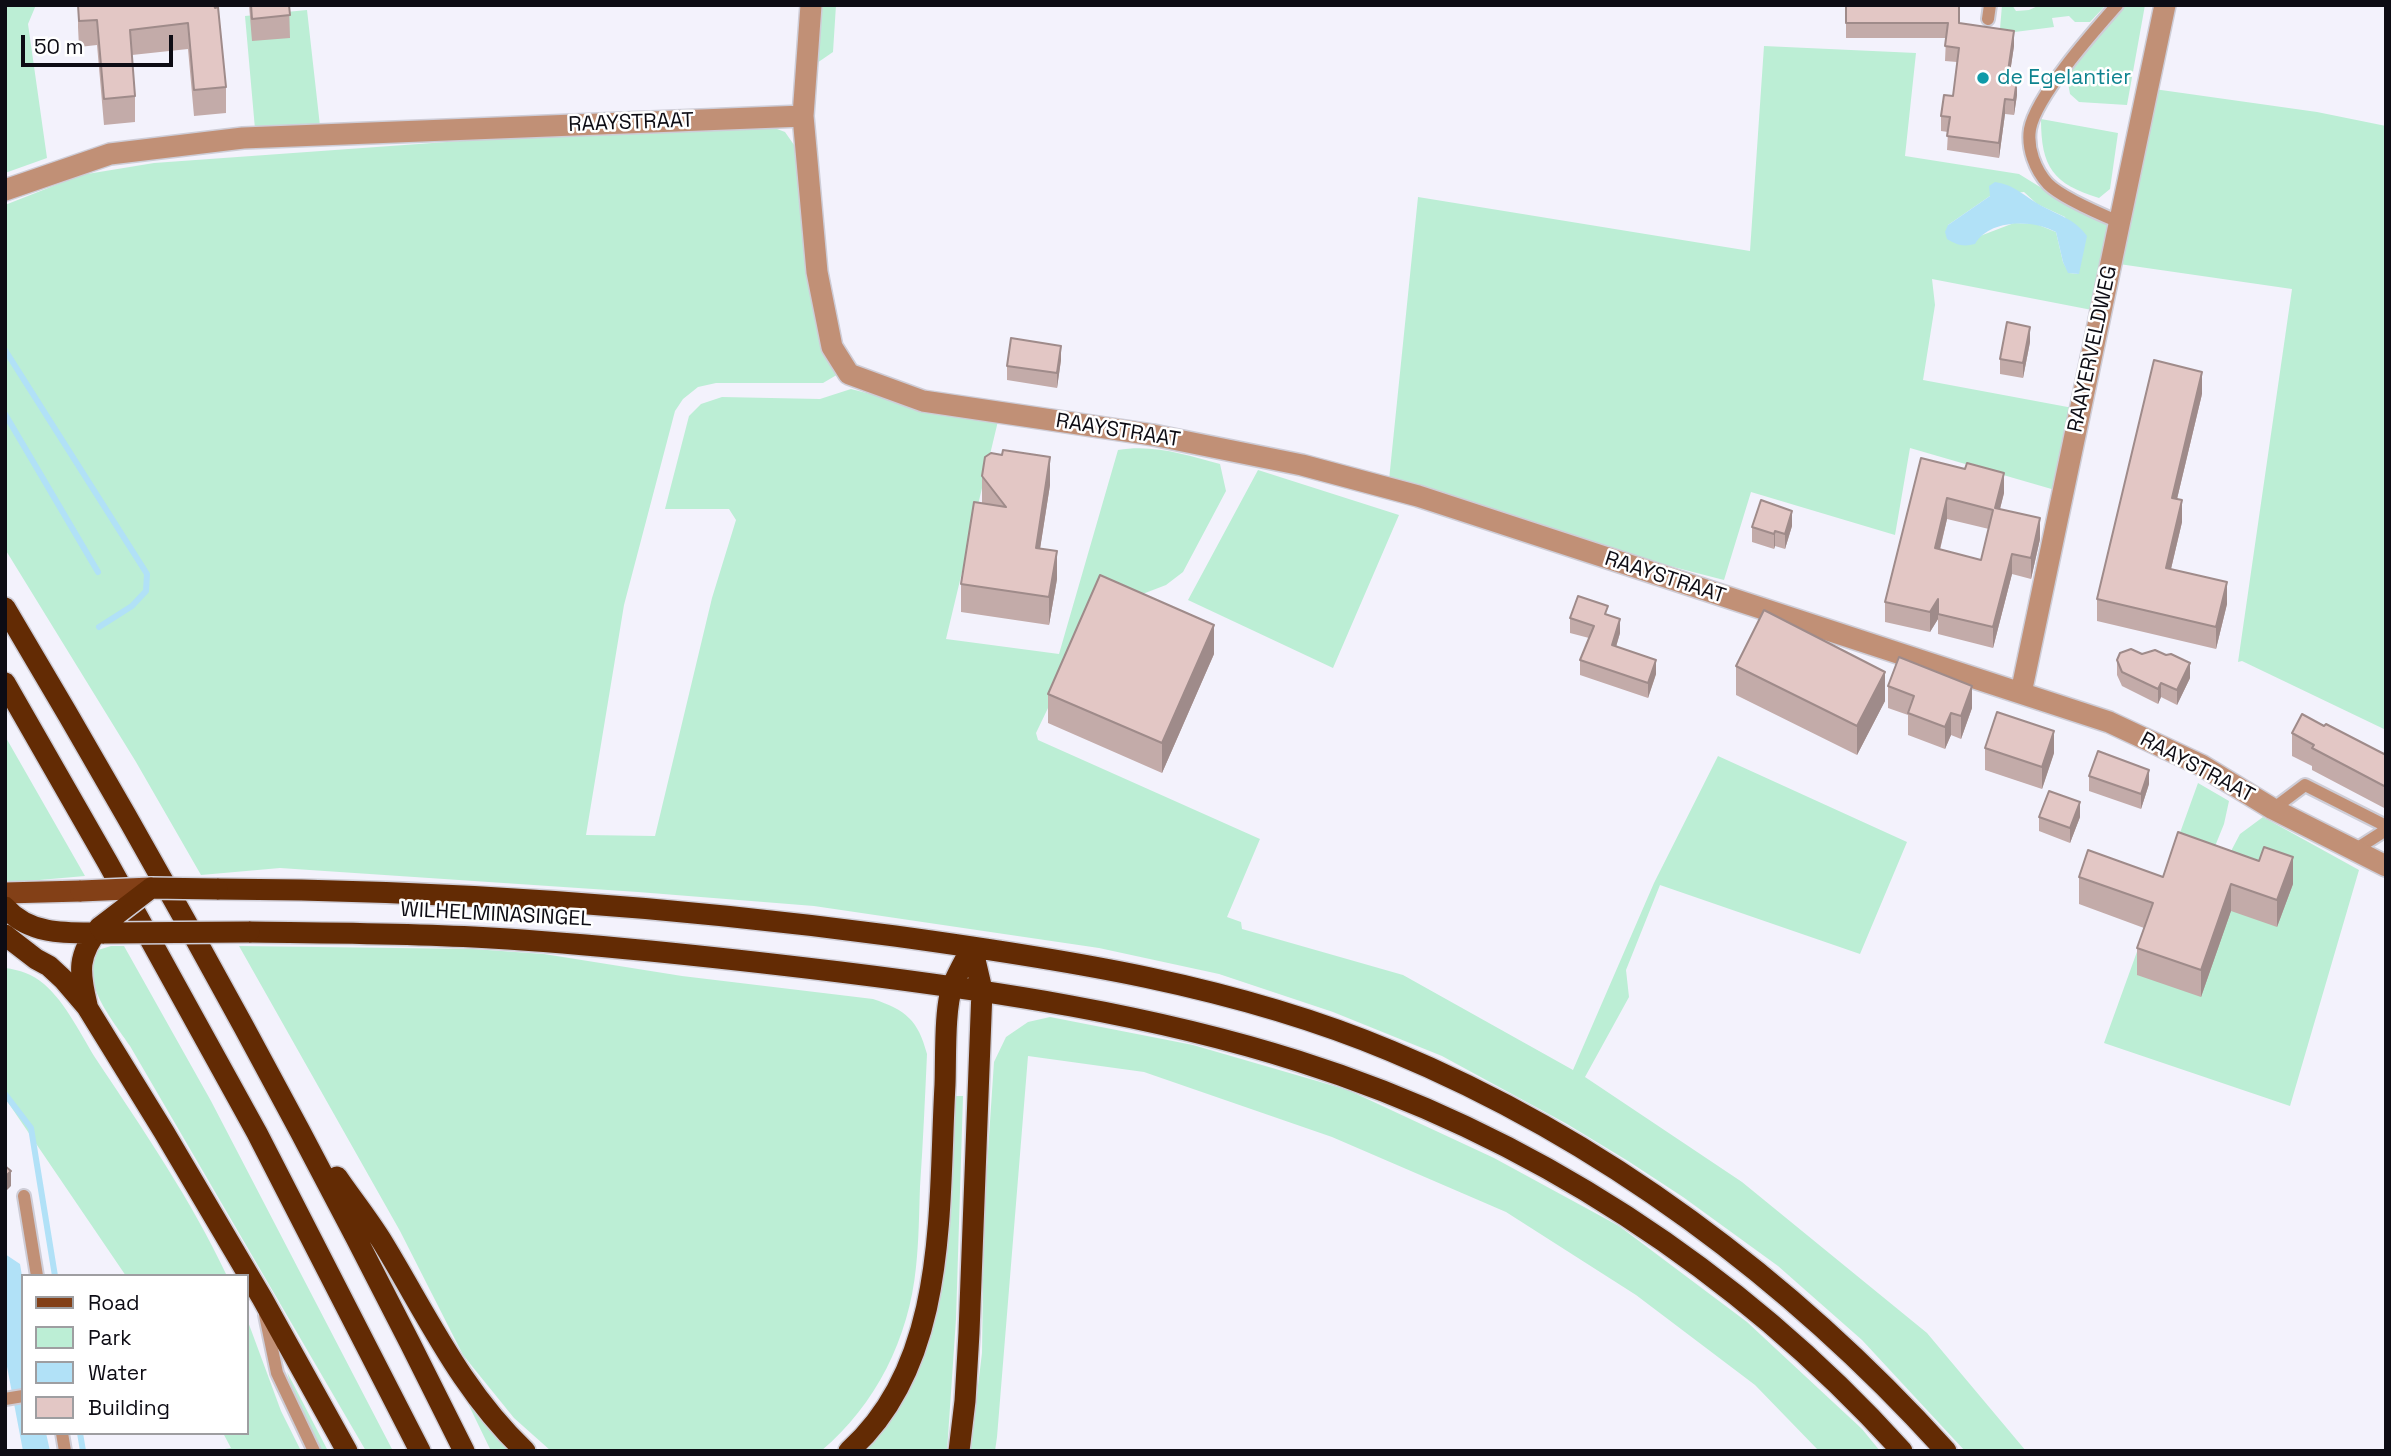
<!DOCTYPE html>
<style>
body{margin:0}
#map{position:relative;width:2391px;height:1456px;overflow:hidden;background:#f3f2fc;font-family:"Space Grotesk",sans-serif}
canvas{display:block}
.frame{position:absolute;inset:0;border:7px solid #0d0c14;pointer-events:none}
.legend{position:absolute;left:21px;top:1274px;width:228px;height:161px;box-sizing:border-box;background:#fff;border:2px solid #9e9ea1;margin:0;padding:9px 12px;list-style:none;font-size:21px;color:#0d0c14}
.legend li{display:flex;align-items:center;gap:14px;height:35px}
.legend b{width:35px;border:2px solid #9e9ea1}
.scale{position:absolute;left:21px;top:35px;width:152px;height:32px;box-sizing:border-box;border:4px solid #0d0c14;border-top:0;padding-left:9px;font-size:21px;line-height:24px;white-space:nowrap;color:#0d0c14;-webkit-text-stroke:5px #fff;paint-order:stroke}
</style>
<div id="map">
<canvas width="2391" height="1456"></canvas>
<div class="frame"></div>
<ul class="legend">
<li><b style="height:9px;background:#834017"></b>Road</li>
<li><b style="height:19px;background:#bceed5"></b>Park</li>
<li><b style="height:19px;background:#b1e1f7"></b>Water</li>
<li><b style="height:19px;background:#e3c7c5"></b>Building</li>
</ul>
<div class="scale">50 m</div>
</div>
<script>
const g = document.querySelector('canvas').getContext('2d');
g.lineJoin = 'round';
function fill(path, color) { g.fillStyle = color; g.fill(path, 'evenodd'); }
function trace(path, color, width, dash) { g.strokeStyle = color; g.lineWidth = width; g.lineCap = dash ? 'butt' : 'round'; g.setLineDash(dash || []); g.stroke(path); }
function write(font, color, halo, rows, align = 'center') {
  g.font = font + ' "Space Grotesk",sans-serif'; g.lineWidth = 5; g.setLineDash([]); g.textBaseline = 'middle'; g.strokeStyle = halo; g.fillStyle = color; for (const [text, x, y, turn = 0] of rows) {
    g.save(); g.translate(x, y); g.rotate((+turn || 0) * Math.PI / 180); g.textAlign = isNaN(turn) ? turn : align; if (halo) g.strokeText(text, 0, 0); g.fillText(text, 0, 0); g.restore();
  }
}
fill(new Path2D(`
 M5,5H36L28,24L47,158L5,173Z
 M819,5H836L833,52L817,63Z
 M2002,5H2012L2016,11L2029,10L2040,5H2106L2090,22H2075L2069,16L2052,18L2054,27L2007,33L2000,29Z
 M2123,5H2145L2127,105L2079,102L2070,94L2067,77Z
 M307,10L320,126L255,129L245,16Z
 M1764,46L1916,53L1905,156L2019,174L2066,203L2110,226L2092,310L1932,279L1935,305L1923,380L2073,408L2055,490L1910,448L1895,535L1751,492L1724,580L1654,562L1389,480L1418,197L1750,251ZM2024,192L2037,204L2065,217L2079,274L2069,273L2063,262L2056,232L2036,224L2014,223L1980,236L1948,225L1990,196Z
 M2154,89L2317,112L2386,126V730L2242,661L2238,662L2292,289L2119,264Z
 M2041,119L2118,133L2110,189L2099,198C2053,184 2041,167 2041,119Z
 M764,124L785,132L799,152L840,373L823,383H716L698,387L683,399L675,411L624,605L586,835L655,836L712,598L736,520L729,509H665L689,416L701,404L722,397L820,399L851,389L945,413L998,421L946,639L1059,654L1118,450C1154,444 1186,455 1220,464L1226,491L1183,572L1166,585L1140,595L1110,579L1036,733L1038,740L1260,839L1227,917L1241,922L1242,929L1403,975L1573,1070L1654,883L1718,756L1907,842L1860,954L1660,885L1626,970L1629,997L1585,1077L1742,1182L1927,1333L2026,1451H1965L1862,1340L1778,1266L1683,1197L1628,1161L1567,1124L1442,1056L1333,1012L1219,974L1099,948L814,906L638,892L280,868L201,875L136,762L5,549V205L81,175L154,163L641,128Z
 M1258,470L1399,515L1333,668L1188,600Z
 M5,736L85,876L5,883Z
 M2198,783L2229,801L2224,824L2207,866L2220,872L2240,834L2263,817L2359,870L2290,1106L2104,1043Z
 M111,946H124L211,1101L393,1451H366L130,1046C113,1020 78,981 98,950Z
 M239,946L473,949L544,954L682,976L873,999C906,1010 918,1020 927,1054C925,1098 923,1143 920,1187C919,1213 919,1240 916,1267C909,1338 876,1405 821,1451H551L514,1418L463,1355L400,1231Z
 M5,968C20,970 32,974 44,984C66,1003 81,1035 96,1059C142,1128 192,1201 227,1276H126L5,1098Z
 M1050,1017L1193,1045L1348,1090L1494,1158L1619,1226L1747,1322L1862,1429L1880,1451H1819L1755,1385L1636,1295L1506,1212L1332,1137L1144,1072L1028,1056L997,1437L995,1451H970L982,1353L984,1211L994,1062L1006,1037L1028,1022Z
 M952,1096H963L956,1319L947,1451H861C957,1367 948,1212 952,1096Z
 M247,1319L281,1411L301,1451H212L231,1448L223,1433H247Z
 M287,1372L328,1451H321L296,1404Z
 M460,1387L516,1451H491Z`), '#bceed5');
fill(new Path2D(`
 M1995,182C2015,185 2024,196 2040,205C2058,215 2075,219 2087,236L2079,274L2068,273L2063,262L2056,232C2033,219 1989,219 1975,244C1963,247 1957,245 1947,239L1945,232L1948,225L1990,196L1989,186Z
 M5,1254L20,1264L23,1282V1433H46L50,1451H23L5,1356Z`), '#b1e1f7');
trace(new Path2D(`
 M5,350L147,574L146,591L132,606L99,627
 M5,414L98,572
 M5,1094L31,1128L55,1276
 M80,1433L83,1451`), '#b1e1f7', 6);
const lane = new Path2D(`
 M2117,5C2094,31 2036,96 2030,129C2027,148 2035,170 2048,184C2062,198 2100,214 2119,222
 M1988,19L1990,5
 M2273,809L2305,785L2386,826
 M2353,851L2386,830
 M24,1196L37,1276
 M265,1315L277,1373L314,1451
 M5,1399L23,1396
 M62,1433L65,1451`);
const street = new Path2D(`
 M811,5L803,116L817,272L832,347L849,374L923,401L1153,435L1302,465L1418,496L2109,722L2201,765L2273,809L2386,866
 M5,190L110,154L243,138L803,116
 M2021,693L2165,5`);
const primary = new Path2D(`
 M5,893L81,891`);
const highway = new Path2D(`
 M5,608C169,883 322,1164 464,1451
 M5,683L108,863L257,1133L420,1451
 M217,889C444,890 670,906 895,936C1062,959 1234,985 1391,1051C1603,1139 1792,1281 1946,1451
 M5,907C30,936 69,933 104,933
 M249,932C330,933 411,933 491,938C608,945 724,958 840,972C994,991 1150,1014 1298,1061C1530,1134 1739,1271 1902,1451
 M5,935L36,959L49,966L63,979L87,1007L164,1132L262,1298L347,1451
 M87,1005C79,972 77,955 100,927
 M337,1177C352,1199 369,1220 383,1243C428,1317 461,1390 525,1451
 M849,1451C949,1362 938,1206 945,1085C946,1060 944,1006 953,985C958,972 966,959 972,947
 M959,1451L965,1401L969,1333L982,990L972,947`);
trace(lane, '#cecdd7', 16);
trace(street, '#cecdd7', 24);
trace(primary, '#cecdd7', 24);
trace(highway, '#cecdd7', 24);
trace(lane, '#c19076', 12);
trace(street, '#c19076', 21);
trace(primary, '#834017', 21);
trace(highway, '#632b04', 21);
const primaryBridge = new Path2D(`
 M81,891L151,888`);
const highwayBridge = new Path2D(`
 M100,927L151,888L217,889
 M104,933L249,932`);
trace(primaryBridge, '#cecdd7', 24, []);
trace(highwayBridge, '#cecdd7', 24, []);
trace(primaryBridge, '#834017', 21);
trace(highwayBridge, '#632b04', 21);
fill(new Path2D(`
 M78,5H214L226,87V113L194,116L188,49L132,55L135,96V122L104,125L97,45L79,47L78,27Z
 M249,5H289L290,38L252,41Z
 M1846,5L1959,23L2014,46L2009,79L2017,95L2014,115L2005,114L1999,158L1947,150L1948,132L1941,131V116L1953,96L1957,62L1945,61L1946,38H1846Z
 M2030,342L2023,378L2000,374V359Z
 M1061,360L1057,388L1007,380V366Z
 M2202,394L2177,499L2182,522L2171,569L2227,604L2216,649L2097,621V599Z
 M1921,458L2004,493L2000,509L2040,539L2031,579L2012,574L1993,648L1938,634V619L1930,632L1885,622V602ZM1947,519L1989,529L1981,560L1940,550Z
 M982,476L1050,485L1040,548L1057,579L1049,625L961,612V584L982,503Z
 M1792,526L1785,549L1775,546L1774,549L1752,542V527Z
 M1608,615L1620,633L1616,647L1656,674L1648,698L1580,675V660L1589,638L1570,633V618Z
 M1214,654L1162,773L1048,723V694Z
 M2117,660L2190,678L2177,705L2161,697L2158,704L2122,686L2117,675Z
 M1736,666L1885,701L1857,755L1736,695Z
 M1888,686L1972,708L1961,739L1951,735L1945,749L1908,735V715L1888,708Z
 M2324,726L2386,755V809L2312,770V766L2292,756V733Z
 M1985,748L2054,753L2042,789L1985,770Z
 M2089,776L2149,784L2141,809L2089,791Z
 M2039,817H2080L2070,843L2039,831Z
 M2079,877H2163L2293,884L2277,927L2231,911L2201,997L2137,975V948L2144,928L2079,904Z`), '#c3aba9');
fill(new Path2D(`
 M2014,31V46L2007,93V78Z
 M2017,80V95L2014,115V100Z
 M2005,99V114L1999,158V143Z
 M2030,327V342L2023,378V363Z
 M1061,346V360L1057,388V373Z
 M2202,372V394L2172,520V498Z
 M1050,457V485L1036,575V548Z
 M2004,473V493L1995,528V508Z
 M1947,498V519L1935,569V548Z
 M2182,500V522L2166,590V568Z
 M1792,511V526L1785,549V534Z
 M2040,518V539L2031,579V558Z
 M1775,531V546L1774,549V534Z
 M1057,551V579L1049,625V597Z
 M2012,554V574L1993,648V627Z
 M2227,582V604L2216,649V627Z
 M1938,599V619L1930,632V612Z
 M1620,619V633L1612,660V645Z
 M1214,625V654L1162,773V743Z
 M1656,660V674L1648,698V683Z
 M2190,663V678L2177,705V690Z
 M1885,672V701L1857,755V726Z
 M2161,683V697L2158,704V689Z
 M1972,686V708L1961,739V716Z
 M1951,713V735L1945,749V727Z
 M2054,731V753L2042,789V767Z
 M2149,770V784L2141,809V794Z
 M2080,802V817L2070,843V828Z
 M2293,857V884L2277,927V900Z
 M2231,884V911L2201,997V970Z
 M11,1171V1186L5,1192V1177Z`), '#9f8b8a');
const building = new Path2D(`
 M78,5H214L215,8L218,7L226,87L194,90L188,23L130,30L135,96L104,99L97,20L79,21Z
 M251,5H289L290,15L252,19Z
 M1846,5H1959V23L2014,31L2007,78L2017,80L2014,100L2005,99L1999,143L1947,136L1950,117L1941,116L1944,95L1953,96L1959,48L1945,46L1948,23H1846Z
 M2007,322L2030,327L2023,363L2000,359Z
 M1011,338L1061,346L1057,373L1007,366Z
 M2154,360L2202,372L2172,498L2182,500L2166,568L2227,582L2216,627L2097,599Z
 M1003,450L1050,457L1036,548L1057,551L1049,597L961,584L974,502L1006,507L982,476L985,457L991,453L1002,455Z
 M1921,458L1965,469L1967,463L2004,473L1995,508L2040,518L2031,558L2012,554L1993,627L1938,614V599L1930,612L1885,602ZM1947,498L1993,510L1981,560L1935,548Z
 M1761,500L1792,511L1785,534L1775,531L1774,534L1752,527Z
 M1100,575L1214,625L1162,743L1048,694Z
 M1578,596L1608,606L1605,614L1620,619L1612,645L1656,660L1648,683L1580,660L1594,626L1570,618Z
 M1764,610L1885,672L1857,726L1736,666Z
 M2131,649L2142,654L2155,650L2166,655L2171,654L2190,663L2177,690L2161,683L2158,689L2122,672L2117,660L2120,653Z
 M1899,657L1972,686L1961,716L1951,713L1945,727L1908,713L1914,696L1888,686Z
 M1997,712L2054,731L2042,767L1985,748Z
 M2302,714L2324,726L2326,724L2386,755V787L2312,748L2314,745L2292,733Z
 M2098,751L2149,770L2141,794L2089,776Z
 M2049,791L2080,802L2070,828L2039,817Z
 M2178,832L2259,861L2264,847L2293,857L2277,900L2231,884L2201,970L2137,948L2153,903L2079,877L2088,850L2163,877Z
 M5,1166L11,1171L5,1177Z`);
fill(building, '#e3c7c5');
trace(building, '#9f8b8a', 2);
for (const [x, y, r, color] of [
 [1983,78,7,"#0f9aa8"]
]) { const dot = new Path2D(); dot.arc(x, y, r, 0, 2 * Math.PI); g.fillStyle = color; g.fill(dot); trace(dot, '#fff', 2.5); }
write('21px', '#0d838f', '#fff', [
 ["de Egelantier",1997,78]
], 'left');
write('21px', '#0d0c14', '#fff', [
 ["RAAYSTRAAT",631,123,-2],
 ["RAAYERVELDWEG",2093,349,-78],
 ["RAAYSTRAAT",1118,431,9],
 ["RAAYSTRAAT",1665,578,18],
 ["RAAYSTRAAT",2197,768,28],
 ["WILHELMINASINGEL",496,915,3]
]);
</script>
